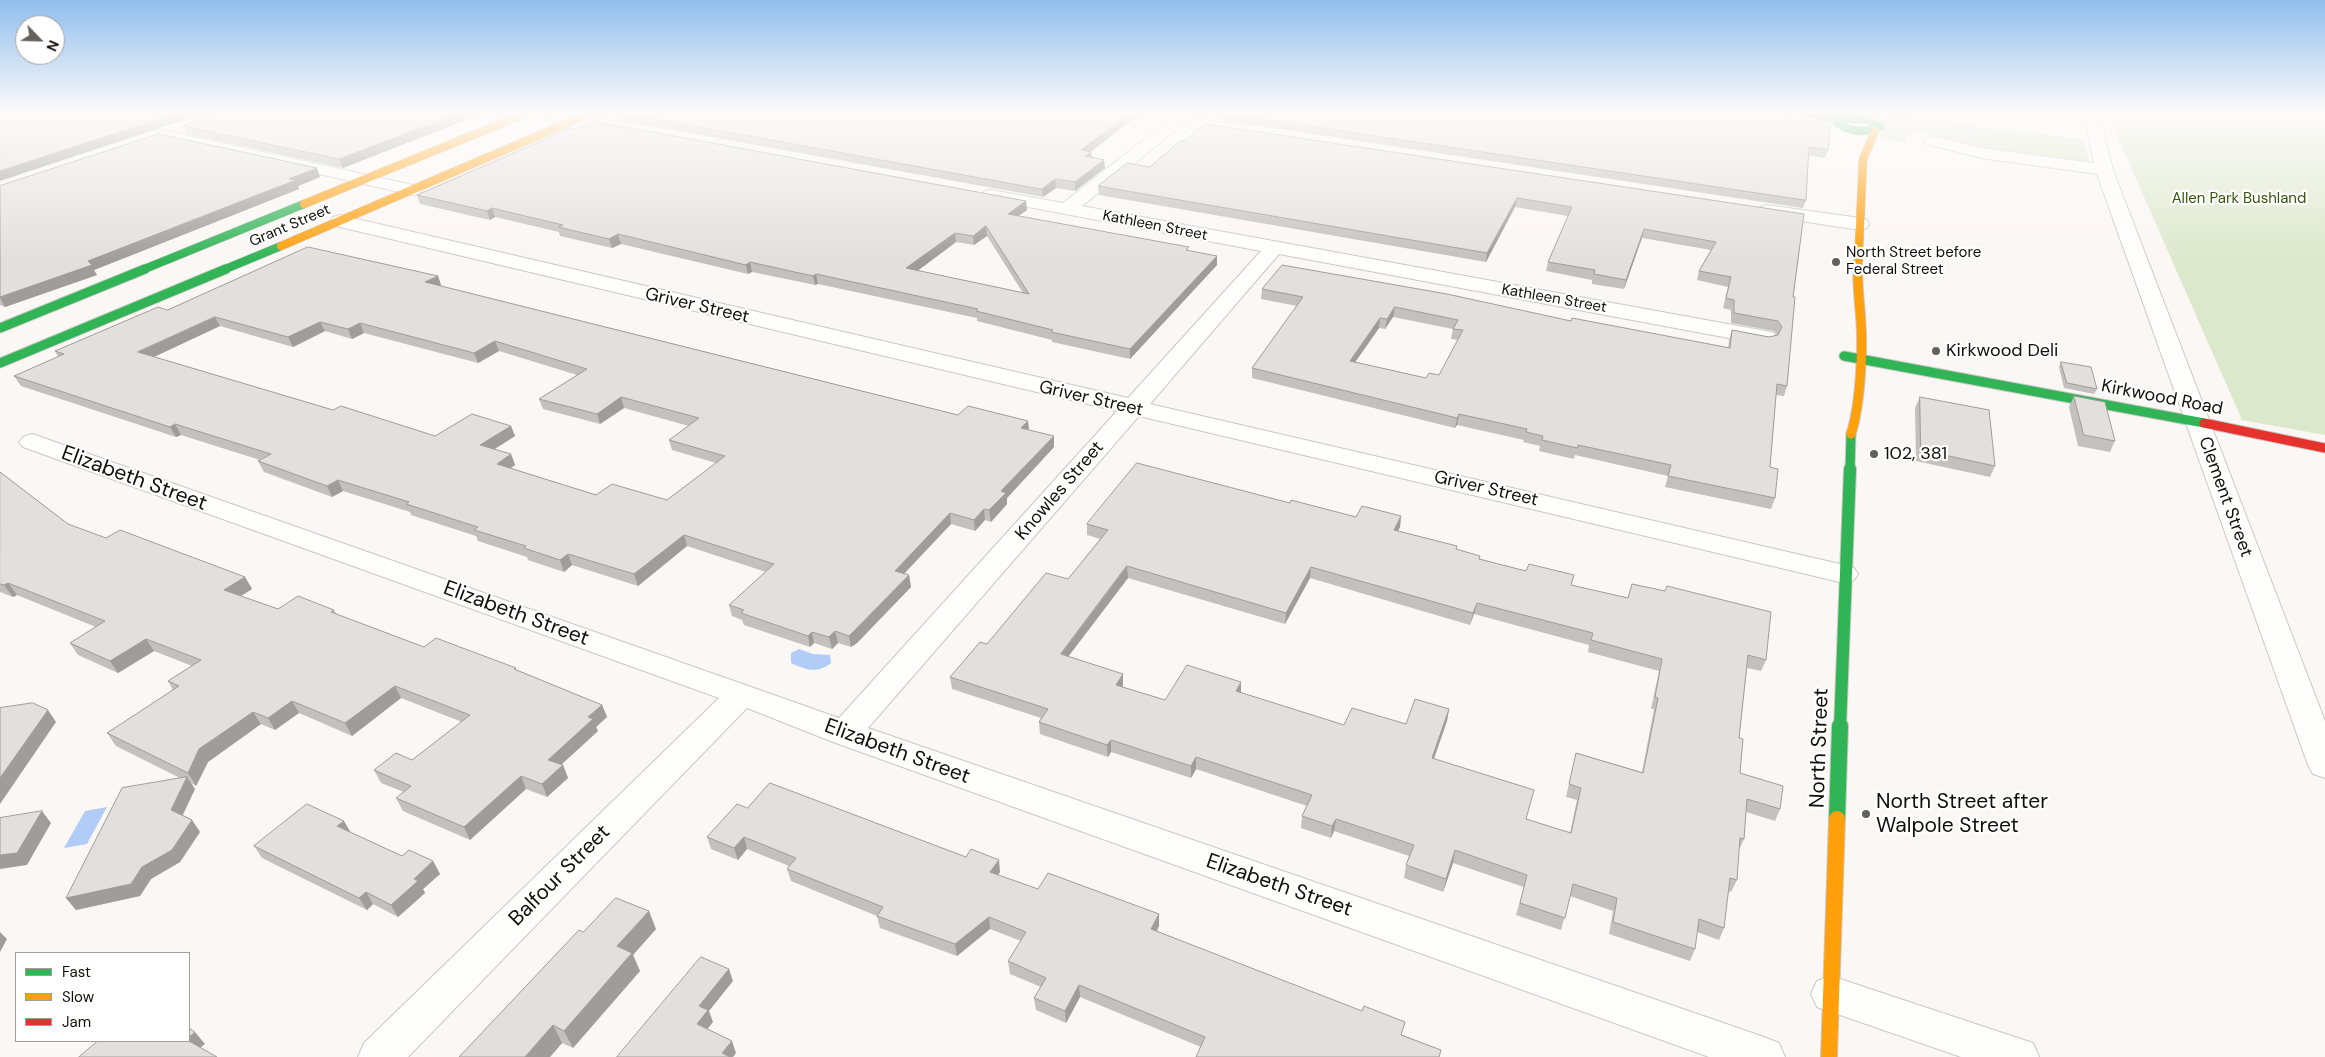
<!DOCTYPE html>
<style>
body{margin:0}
#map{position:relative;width:2325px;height:1057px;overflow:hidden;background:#fbf7f4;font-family:"DM Sans",sans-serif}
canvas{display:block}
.legend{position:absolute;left:15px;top:952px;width:175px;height:90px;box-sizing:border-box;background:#fff;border:1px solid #a09f9e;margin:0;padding:6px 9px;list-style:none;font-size:15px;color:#110e0c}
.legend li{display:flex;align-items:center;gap:10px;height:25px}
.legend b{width:25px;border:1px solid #a09f9e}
.north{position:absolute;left:15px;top:15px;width:50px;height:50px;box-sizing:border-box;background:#fff;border:1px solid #a09f9e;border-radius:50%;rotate:114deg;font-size:14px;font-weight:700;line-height:20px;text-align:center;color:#110e0c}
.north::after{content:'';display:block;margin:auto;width:18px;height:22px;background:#63605d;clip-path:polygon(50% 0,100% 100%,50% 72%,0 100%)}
</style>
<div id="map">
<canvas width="2325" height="1057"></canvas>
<ul class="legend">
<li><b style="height:6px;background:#30b455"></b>Fast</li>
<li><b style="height:6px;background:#ff9f0a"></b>Slow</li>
<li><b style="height:6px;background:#e5322d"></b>Jam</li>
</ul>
<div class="north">N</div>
</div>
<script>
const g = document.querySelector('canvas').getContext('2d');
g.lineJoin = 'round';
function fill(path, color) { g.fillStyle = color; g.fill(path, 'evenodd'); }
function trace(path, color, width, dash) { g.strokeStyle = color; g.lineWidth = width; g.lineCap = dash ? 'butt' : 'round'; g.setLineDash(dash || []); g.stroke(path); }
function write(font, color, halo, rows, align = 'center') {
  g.font = font + ' "DM Sans",sans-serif'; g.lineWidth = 4.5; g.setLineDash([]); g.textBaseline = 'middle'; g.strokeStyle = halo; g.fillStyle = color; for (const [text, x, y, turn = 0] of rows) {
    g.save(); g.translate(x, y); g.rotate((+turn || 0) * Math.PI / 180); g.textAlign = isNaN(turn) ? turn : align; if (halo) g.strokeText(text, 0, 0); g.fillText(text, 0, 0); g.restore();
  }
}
fill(new Path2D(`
 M2116,113H2325V435L2242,420L2112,124Z
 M1880,114L2083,139L2090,164C2052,159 2012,156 1974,149C1951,145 1933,126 1907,135V142L1881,140Z`), '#dce8cc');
fill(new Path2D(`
 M799,649L813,654L830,655L831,663C817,674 806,670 791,663V653Z
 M107,807L87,844L64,848L85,811Z`), '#b0ccf7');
const street = new Path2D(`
 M536,113H570L629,124L637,129L629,134L544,118Z
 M1178,113H1196L1191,118L1240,125L1248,130L1240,135L1181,126L1082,206L1766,331L1774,333L1777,338L1774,343L1766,345L1279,254L1150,404L1844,565L1854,568L1858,574L1854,580L1844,583L1139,416L868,728L1764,1037L1779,1043L1785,1057H1709L833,742L747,708L408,1057H358L364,1043L719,698L23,447L19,442L23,437L32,434L41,437L839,718L1117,411L340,227L333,225L331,221L333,217L340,215L1128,398L1261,251L991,200L985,199L982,195L985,191L991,190L1063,203Z
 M2086,113H2102V126L2113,170L2325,721V778L2313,774L2308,765L2097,174L1981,158L1926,144L1924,141L1926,138L1932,136L1981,148L2094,163L2086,126Z
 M163,130L413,185L419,186L422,190L419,194L413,195L157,138L155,135Z
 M1767,205L1860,218L1867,220L1869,224L1867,228L1860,230L1760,215L1758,211L1760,207Z
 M1831,976L2033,1043L2039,1057H1961L1817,1007L1811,994L1817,981Z`);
const fastFar3 = new Path2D(`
 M1790,113L1839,119
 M1844,118L1868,120L1880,127C1865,134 1851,132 1837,123Z
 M142,270L304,204
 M223,270L281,246`);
const fastFar2 = new Path2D(`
 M0,328L145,269
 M1844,356L2204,423
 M0,363L226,269
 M1850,470L1851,434`);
const fastFar1 = new Path2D(`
 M1840,728L1850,469`);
const fast = new Path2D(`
 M1837,819L1840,726`);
const slowFar2 = new Path2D(`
 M304,204L527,113
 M281,246L591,113
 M1858,270L1863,159L1875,131`);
const slowFar1 = new Path2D(`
 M1851,434C1860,406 1863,353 1861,323C1860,304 1857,287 1858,269`);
const slow = new Path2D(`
 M1829,1057L1837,819`);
const jam = new Path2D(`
 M2204,423L2325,448`);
trace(street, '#cbc8c5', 2);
trace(fastFar3, '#cbc8c5', 9);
trace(fastFar2, '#cbc8c5', 11);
trace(fastFar1, '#cbc8c5', 14);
trace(fast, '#cbc8c5', 18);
trace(slowFar2, '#cbc8c5', 9);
trace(slowFar1, '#cbc8c5', 11);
trace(slow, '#cbc8c5', 18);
trace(jam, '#cbc8c5', 11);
fill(street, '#fefefd');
trace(fastFar3, '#30b455', 8);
trace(fastFar2, '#30b455', 9);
trace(fastFar1, '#30b455', 12);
trace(fast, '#30b455', 16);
trace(slowFar2, '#ff9f0a', 8);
trace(slowFar1, '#ff9f0a', 9);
trace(slow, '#ff9f0a', 16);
trace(jam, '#e5322d', 9);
fill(new Path2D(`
 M221,113H483L343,168L187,134L183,126Z
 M615,113H1141L1091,152L1092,157L1105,168L1075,191L1056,188L1043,197L617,120Z
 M1219,113H1795L1828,150L1825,158L1808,155L1806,200L1803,208L1219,120Z
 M1816,113H1831L1830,116Z
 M1150,167L1804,214L1793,297L1787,386L1784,396L1776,395L1770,467L1775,498L1771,509L1665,487L1668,476L1575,455L1574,459L1539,451L1540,446L1523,442L1524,440L1457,425L1455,428L1252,378V368L1297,306L1261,299L1262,289L1571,321L1728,348L1729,340L1732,330L1769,337L1777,335L1774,331L1731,323V310L1723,308L1728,287L1697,280L1699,271L1711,250L1642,238L1624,289L1592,284V280L1546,271L1548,262L1568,216L1515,207L1486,262L1099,195L1098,186ZM1393,317L1453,329L1451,339L1458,340L1439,375L1426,378L1355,362L1379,328L1385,329Z
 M320,177L298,186L299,189L94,270L97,275L5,307L0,305V186Z
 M417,195L1027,210L1018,216L1189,250L1217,265L1130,359L1052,342V340L977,321V318L818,284L815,285L752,272L748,274L621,244L612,248L560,236L559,232L495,217L490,220L420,204ZM987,236L1023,293L917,271L956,242L974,245Z
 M438,276L441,285V286L958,415L1028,421L1029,430L1054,447L1007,498V504L991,522L985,520L975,531L951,524L904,574L909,575L911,587L857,643L851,647L838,643L832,649L814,643L810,647L744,625L742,620L732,616L729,605L766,572L687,546L638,586L572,565L564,572L528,560L527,557L478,541L476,536L411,515L410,512L343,491L332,497L264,472L258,461L260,460L181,435L176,437L21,386L14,376L58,357L55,351L167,310ZM220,326L293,347L325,331L352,339L364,333L478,363L499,351L577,375L539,399L543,409L600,424L624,408L689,426L669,440L672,450L716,463L667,500L596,495L510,468L515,465L511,454L494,449L515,436L511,426L435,436L333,410L154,357Z
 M2061,362L2097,389L2094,394L2064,388L2059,367Z
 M2074,396L2115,441L2110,452L2078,446L2069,407Z
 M1920,397L1995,466L1990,477L1916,461L1915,408Z
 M0,472L68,524L106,538L245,577L252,589L241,596L278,609L334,610L337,615L424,647L517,670L602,705L607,717L596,727L598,731L561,765H563L568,778L547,797L526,789L470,840L403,811L396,798L404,792L381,783L374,770L412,760L462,722L401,698L352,736L299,713L275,730L261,724L208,762L196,786L191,783L195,789L183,815L192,820L200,832L180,862L151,879L140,896L76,910L66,898L180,778L116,746L107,733L173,690L168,681L192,666L154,651L118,673L78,655L70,643L96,627L17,595L13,597L0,592Z
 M1290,503L1356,517L1401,516L1400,527L1398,531L1457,550L1480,559L1526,571L1574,575L1571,585L1628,598L1632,584L1665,591L1667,586L1766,660L1761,671L1747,668L1739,738L1740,773L1780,809L1775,821L1746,812L1744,839L1739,850L1737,880L1731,892L1728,891L1724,928L1719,940L1697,932L1695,949L1690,961L1609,934L1613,911L1570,896L1561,930L1516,915L1524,887L1453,863L1443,892L1404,878L1406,865L1409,856L1334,831L1331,838L1301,828L1302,816L1307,806L1196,769L1191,778L1111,752L1108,757L1040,734L1039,722L1041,718L952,689L950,677L987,644L1068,579L1100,539L1087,535V524ZM1128,578L1285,624L1310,578L1470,625L1474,614L1589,645L1588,652L1659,671L1651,709H1654L1642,772L1576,753L1566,797L1577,800L1570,833L1526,819L1434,758L1447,721L1449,709L1406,724L1344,725L1241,693L1165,700L1122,687L1123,674L1068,657Z
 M747,808L1000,872L998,875L1038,889L1159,914V926L1157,931L1403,1035L1441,1050L1439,1057H1196L1201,1047L1080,997L1066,1023L1036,1010L1034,998L1041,987L1010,974L1008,961L1021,941L990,929L957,956L880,928L877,916L791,881L787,869L789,866L747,849L738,860L711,849L707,837Z
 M350,832L402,856L433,861L440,874L423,889L425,893L398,917L373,904L367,910L262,858L254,846Z
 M656,929L633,955L640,971L573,1048L562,1043L550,1057H459L583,932Z`), '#c3c0bd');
fill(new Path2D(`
 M178,113H205L0,181V171Z
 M460,113H483L343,168L339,159Z
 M1130,113H1141L1082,158L1081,150Z
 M1091,152L1092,160L1085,156Z
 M1104,160L1105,168L1075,191V182Z
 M317,168L320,177L298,186L299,189L94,270L97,275L5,307L0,298V297L88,261Z
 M1055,179L1056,188L1043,197L1042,189Z
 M1517,198L1515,207L1486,262L1487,253Z
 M1026,201L1027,210L1009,223L1008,214Z
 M492,208L495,217L490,220L487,211Z
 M986,226L987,236L974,245L973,236Z
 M1644,229L1642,238L1624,289L1626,280Z
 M955,233L956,242L908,278L906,268Z
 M618,234L621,244L612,248L609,239Z
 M1217,256V265L1130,359V349Z
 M750,262L752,272L748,274L746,265Z
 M816,274L818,284L815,285L813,276Z
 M438,276L441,285L429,292L425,282Z
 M1395,307L1393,317L1385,329L1387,319Z
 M215,317L220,326L143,362L138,352Z
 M1380,318L1379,328L1349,371L1350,361Z
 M320,322L325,331L293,347L288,337Z
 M360,323L364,333L352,339L348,329Z
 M495,341L499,351L478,363L474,353Z
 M621,397L624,408L600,424L597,414Z
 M1459,414L1457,425L1455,428L1457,418Z
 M1028,421L1029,432L1021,428Z
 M175,424L181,435L176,437L170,427Z
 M511,426L515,436L484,456L480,445Z
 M1054,436V447L1007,498V504L991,522L989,510L1001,491Z
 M511,454L515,465L501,475L497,464Z
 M338,480L343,491L332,497L327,486Z
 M984,509L985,520L975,531L974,520Z
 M950,513L951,524L896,582L895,571Z
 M1401,516L1400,527L1392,542L1394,530Z
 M684,535L687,546L638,586L634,574Z
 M568,554L572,565L564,572L560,560Z
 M1127,566L1128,578L1061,666V654Z
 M1311,567L1310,578L1285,624L1286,613Z
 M909,575L911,587L857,643L851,647L849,636Z
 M245,577L252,589L231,602L224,590Z
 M8,583L17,595L13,597L4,585Z
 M1477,603L1474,614L1470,625L1473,613Z
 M835,631L838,643L832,649L829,637Z
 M812,632L814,643L810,647L808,636Z
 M146,639L154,651L118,673L110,661Z
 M1123,674V686L1116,697V685Z
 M1241,682V694L1236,691Z
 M395,686L401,698L352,736L345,723Z
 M292,701L299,713L275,730L268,718Z
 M602,705L607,717L596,727L598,731L553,772L548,760L588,717Z
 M1449,709L1447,721L1430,770L1432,758Z
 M48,710L56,722L0,804V778Z
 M253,712L261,724L208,762L196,786L188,773L199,749Z
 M1111,740V752L1108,757L1107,745Z
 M1196,757V769L1191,778V766Z
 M563,765L568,778L547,797L542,784Z
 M521,776L526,789L470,840L464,827Z
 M187,777L195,789L179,822L171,810Z
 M42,811L51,823L27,865L0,869V855Z
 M1336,819L1334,831L1331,838L1332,826Z
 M192,820L200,832L180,862L151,879L140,896L76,910L66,898L142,867Z
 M344,821L351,833L337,826Z
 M744,837L747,849L738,860L734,848Z
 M1455,850L1453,863L1443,892L1446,879Z
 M999,860L1000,872L991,884L990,872Z
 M433,861L440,874L423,889L425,893L398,917L391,905L414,879Z
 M366,892L373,904L367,910L359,898Z
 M649,911L656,929L633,955L640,971L573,1048L564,1031L617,946Z
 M1159,914V926L1151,941V929Z
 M989,917L990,929L957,956L955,944Z
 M0,932L7,939L0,952Z
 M729,969L733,981L709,1011L713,1022L702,1036L697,1024L699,1006Z
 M1079,985L1080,997L1066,1023L1065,1011Z
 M553,1025L562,1043L550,1057H525Z
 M195,1032L205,1044L196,1051L189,1041V1037Z
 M732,1041L736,1053L733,1057H724L722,1053Z`), '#9f9c9a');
const building = new Path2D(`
 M0,113H178L0,171Z
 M221,113H460L339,159L183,126Z
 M623,113H1130L1081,150L1091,152L1085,156L1104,160L1075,182L1055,179L1042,189Z
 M1222,113H1795L1831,122L1828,150L1809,147L1806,200Z
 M593,121L1026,201L1008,214L1189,247L1186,250L1217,256L1130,349L1051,332L1053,330L976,311L978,309L816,274L813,276L750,262L746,265L618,234L609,239L558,227L563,225L500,210L492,208L487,211L417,195L571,128L575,129ZM986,226L1029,294L906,268L955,233L973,236Z
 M1206,124L1804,214L1793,297H1795L1787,386L1777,384L1770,467L1778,469L1775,498L1668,476L1671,465L1578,445L1577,448L1542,440L1543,436L1526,432L1527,429L1459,414L1457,418L1252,368L1303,297L1262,289L1282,265L1447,294L1571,321L1572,318L1730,348L1732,330L1769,337L1778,335L1782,327L1778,321L1734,313V300L1726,298L1731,277L1699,271L1716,242L1644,229L1626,280L1594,274L1595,270L1548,262L1572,207L1517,198L1487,253L1098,186L1127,163L1150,167L1180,141H1184ZM1395,307L1458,320L1453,329L1463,330L1439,375L1429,373L1426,378L1350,361L1380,318L1387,319Z
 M159,134L317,168L289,179L296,180L88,261L92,265L0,297V186Z
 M308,247L438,276L425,282L958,415L968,406L1028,421L1021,428L1054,436L1001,491L1006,493L989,510L984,509L974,520L950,513L895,571L909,575L854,631L849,636L835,631L829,637L812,632L808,636L741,613L744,610L729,605L774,564L684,535L634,574L568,554L560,560L524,548L526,546L474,530L478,527L406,504L409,502L338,480L327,486L258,461L271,454L175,424L170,427L14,376L64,354L55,351L158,307L167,310ZM215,317L288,337L320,322L348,329L360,323L474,353L495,341L587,369L539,399L597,414L621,397L699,418L669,440L725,456L667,500L612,484L596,495L497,464L511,454L480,445L511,426L472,414L435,436L341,406L333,410L138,352Z
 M2061,362L2091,367L2097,389L2067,383Z
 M2074,396L2105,402L2115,441L2084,435Z
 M1920,397L1989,410L1995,466L1921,450Z
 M1137,463L1290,503L1291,500L1356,517L1362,506L1401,516L1394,530L1457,546L1456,549L1480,556L1479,559L1526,571L1529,564L1574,575L1571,585L1628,598L1632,584L1665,591L1667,586L1771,612L1766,660L1748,655L1739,738L1743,739L1740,773L1783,786L1780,809L1747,799L1744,839L1740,838L1737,880L1730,878L1724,928L1699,919L1695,949L1613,922L1617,898L1573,884L1565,918L1520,903L1527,875L1455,850L1446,879L1406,865L1414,845L1336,819L1332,826L1302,816L1312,795L1196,757L1191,766L1111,740L1107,745L1039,722L1048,709L950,677L980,642L987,644L1046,573L1068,579L1108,530L1087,524ZM1127,566L1286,613L1311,567L1473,613L1477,603L1593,633L1591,640L1662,659L1655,697L1658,698L1643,773L1576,753L1569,784L1581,788L1571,833L1526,819L1534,790L1432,758L1449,709L1415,699L1406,724L1352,708L1344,725L1236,691L1241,682L1187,665L1165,700L1116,685L1123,674L1061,654Z
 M0,472L68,524L106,538L120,530L245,577L224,590L278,609L298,596L334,610L331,612L424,647L436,638L516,668L514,669L602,705L588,717L593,719L548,760L563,765L542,784L521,776L464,827L396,798L411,786L374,770L396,753L412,760L470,715L395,686L345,723L292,701L268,718L253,712L199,749L188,773L107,733L179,686L168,681L201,660L146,639L110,661L70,643L105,621L8,583L4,585L0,584Z
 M33,703L48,710L0,778V708Z
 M187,777L171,810L192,820L172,850L142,867L131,884L66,898L122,788Z
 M770,783L966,857L971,849L999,860L990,872L1038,889L1048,873L1159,914L1151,929L1362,1011L1364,1006L1405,1022L1401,1035L1441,1050L1439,1057H1196L1205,1037L1079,985L1065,1011L1034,998L1046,978L1008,961L1026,932L989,917L955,944L877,916L883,907L787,869L796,858L744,837L734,848L707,837L737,804L747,808Z
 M307,804L344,821L337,826L402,856L409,850L433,861L414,879L418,881L391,905L366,892L359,898L254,846Z
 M42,811L17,853L0,855V818Z
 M616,898L649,911L617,946L632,953L564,1031L553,1025L525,1057H459L579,930L583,932Z
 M701,957L729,969L699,1006L708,1010L697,1024L732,1041L722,1053L730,1057H617Z
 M189,1028L195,1032L189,1037Z
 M98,1041H189L217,1057H79Z`);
fill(building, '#e3dfdc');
trace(building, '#9f9c9a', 1);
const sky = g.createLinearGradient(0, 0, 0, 261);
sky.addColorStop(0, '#91beee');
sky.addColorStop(0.43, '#fdfbfa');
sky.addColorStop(1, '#fdfbfa00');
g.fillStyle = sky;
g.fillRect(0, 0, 2325, 261);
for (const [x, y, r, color] of [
 [1836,262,5,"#63605d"],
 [1936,351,5,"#63605d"],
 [1874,454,5,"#63605d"],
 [1866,814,5,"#63605d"]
]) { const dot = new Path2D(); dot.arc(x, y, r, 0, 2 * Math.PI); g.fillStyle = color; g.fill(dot); trace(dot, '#fff', 2); }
write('15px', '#37550c', '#fff', [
 ["Allen Park Bushland",2239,199]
]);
write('15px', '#110e0c', '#fff', [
 ["Grant Street",290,226,-23],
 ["Kathleen Street",1155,226,11],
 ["Kathleen Street",1554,299,10]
]);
write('15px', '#110e0c', '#fff', [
 ["North Street before",1846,253],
 ["Federal Street",1846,270]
], 'left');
write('18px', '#110e0c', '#fff', [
 ["Griver Street",697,306,13],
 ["Kirkwood Road",2162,398,11],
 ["Griver Street",1091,399,13],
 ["Griver Street",1486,489,13],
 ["Knowles Street",1060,491,-49],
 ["Clement Street",2225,497,70]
]);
write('18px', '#110e0c', '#fff', [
 ["Kirkwood Deli",1946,351],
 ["102, 381",1884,454]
], 'left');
write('21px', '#110e0c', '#fff', [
 ["Elizabeth Street",134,479,20],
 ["Elizabeth Street",516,614,20],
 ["North Street",1820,748,-88],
 ["Elizabeth Street",897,752,20],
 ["Balfour Street",560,876,-45],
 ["Elizabeth Street",1279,886,19]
]);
write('21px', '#110e0c', '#fff', [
 ["North Street after",1876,802],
 ["Walpole Street",1876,826]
], 'left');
</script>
